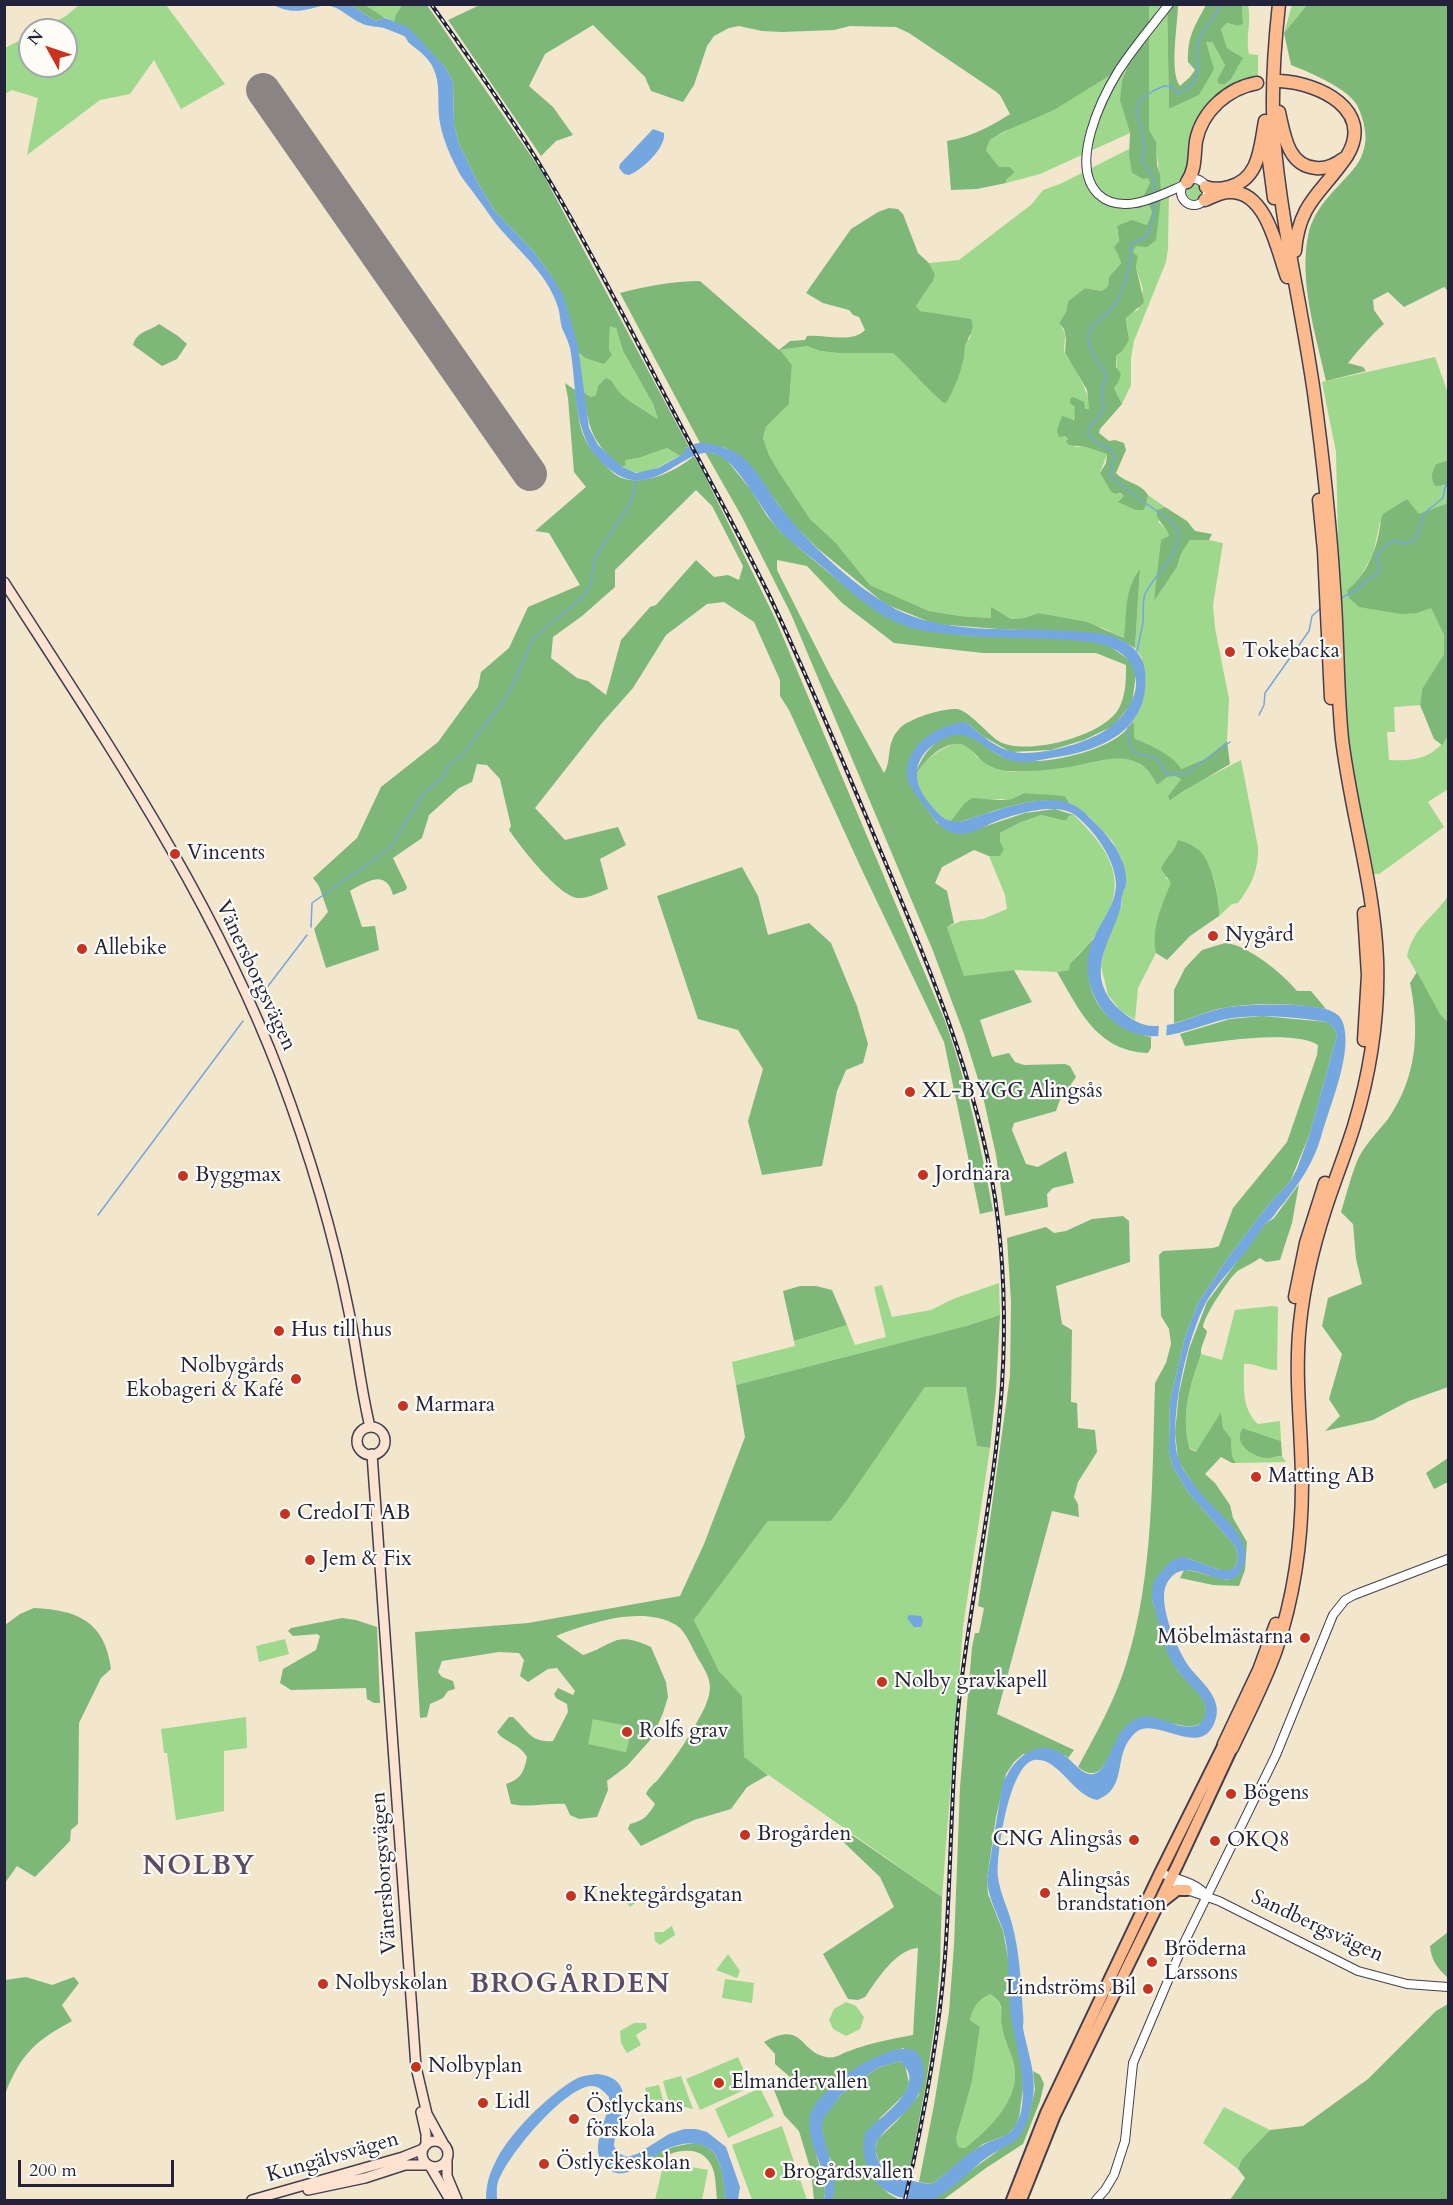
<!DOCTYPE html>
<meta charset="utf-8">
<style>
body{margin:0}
#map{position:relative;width:1453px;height:2205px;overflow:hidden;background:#f2e6cd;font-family:Cardo,serif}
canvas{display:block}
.frame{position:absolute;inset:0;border:6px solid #22223b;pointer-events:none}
.north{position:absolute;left:18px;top:18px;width:60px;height:60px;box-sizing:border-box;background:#fdfcf7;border:2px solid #a5a5ac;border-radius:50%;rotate:310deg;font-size:16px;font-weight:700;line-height:24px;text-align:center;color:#22223b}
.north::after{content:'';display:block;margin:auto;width:21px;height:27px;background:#c8321e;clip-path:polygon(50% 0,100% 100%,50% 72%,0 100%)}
.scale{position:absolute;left:18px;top:2160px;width:156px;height:27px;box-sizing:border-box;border:3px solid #22223b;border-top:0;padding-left:8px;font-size:18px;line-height:21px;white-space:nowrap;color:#22223b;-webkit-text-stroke:4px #fdfcf7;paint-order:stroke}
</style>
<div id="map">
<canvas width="1453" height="2205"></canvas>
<div class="frame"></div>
<div class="north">N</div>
<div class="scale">200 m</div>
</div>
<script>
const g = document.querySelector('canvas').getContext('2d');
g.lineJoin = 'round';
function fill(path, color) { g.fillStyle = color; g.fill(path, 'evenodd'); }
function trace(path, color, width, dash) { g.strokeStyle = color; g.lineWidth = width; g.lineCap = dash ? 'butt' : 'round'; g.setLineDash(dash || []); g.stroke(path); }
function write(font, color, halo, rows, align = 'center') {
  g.font = font + ' Cardo,serif'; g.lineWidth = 4.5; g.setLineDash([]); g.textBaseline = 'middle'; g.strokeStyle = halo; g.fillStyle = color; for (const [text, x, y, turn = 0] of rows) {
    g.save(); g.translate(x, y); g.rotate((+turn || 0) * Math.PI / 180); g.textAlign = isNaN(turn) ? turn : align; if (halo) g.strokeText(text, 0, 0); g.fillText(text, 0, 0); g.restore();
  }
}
fill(new Path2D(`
 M79,5H166L225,84L181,109L154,60L130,94L100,100L27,155L38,98L12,90L5,94V48L30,35V66H66V30H39L66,16Z
 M365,5H402L394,22L378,14Z
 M1149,5H1167L1169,109L1199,95L1206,81V42H1212L1225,65L1217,80L1219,84H1225L1239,66L1235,53L1227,48L1221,29L1227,23L1238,26L1243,24L1242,5H1248C1252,21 1245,38 1249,54L1258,55V78C1225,92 1200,97 1191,136C1189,149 1189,161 1186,174C1182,178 1175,187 1169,188L1168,249L1166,262L1134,341L1131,358V385L1122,404L1114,388L1118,383L1116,356C1128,347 1130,333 1126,320L1130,313L1138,310L1143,290L1136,267L1138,256L1133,252L1136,246L1156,240C1159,209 1164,157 1149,130Z
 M1292,5H1307L1284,33Z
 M1128,63C1117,94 1121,102 1130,133L1040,174L1006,183V180L1015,172L1010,167H999L986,150L990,140Z
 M1129,149L1132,173L1143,179L1148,177L1150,183L1148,202L1152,212L1147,225L1140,223L1117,226L1121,263L1109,277L1108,286L1102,291L1085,288L1068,301L1066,312L1059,323C1070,337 1062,341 1065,354C1067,358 1071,362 1073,366C1081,381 1089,392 1089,409H1085L1073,397L1076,413L1065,436L1076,447H1085L1107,454L1100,473L1111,492C1123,493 1135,501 1146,505L1148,495L1165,507L1157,510L1159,523L1168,530L1169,536L1154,600L1177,567L1181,554L1190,540H1209L1223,543L1213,605L1215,628L1229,699L1227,741L1205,759L1181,769C1169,756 1152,744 1134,739C1132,733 1136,728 1133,721L1140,709L1142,658L1135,648L1140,570L1124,638L1103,628L1038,613L1024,618L1011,619L991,608V618L960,616L929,611L870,585L835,542L810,519L779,472L769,455L763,438L766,427L789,404L792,365L779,350L807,346L820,351L839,353H893C913,370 926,388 947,402L957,380L967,342L971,336L954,317L920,311L916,306L933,281L935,274L929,263L959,260L1032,204L1043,190L1060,184Z
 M1186 192a8 8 0 1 1 16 0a8 8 0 1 1-16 0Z
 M610,325L616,328L623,351L653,404L658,419C651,417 648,412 642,408C629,401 618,395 612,381L598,386L596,395L591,397L583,392L578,352L585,358L595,360L609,350Z
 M1435,357L1448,393V460L1436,464L1442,486L1448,485C1448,490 1450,500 1446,504C1437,513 1394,519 1380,522L1373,554L1356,584L1359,607L1417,613L1431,607L1444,635V654L1422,689L1420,705L1394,707L1395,732H1387L1389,760C1415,761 1432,759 1448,736V789L1428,802L1444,827L1379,874H1373L1364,836L1347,731L1340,628L1336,452L1322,382Z
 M667,448L680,456C658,465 647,481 622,467L626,465L624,460L639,458Z
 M958,743L970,748L977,757L1010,772L1054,769L1100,759L1123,758L1135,761L1145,768L1152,775L1167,777L1175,775L1181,779L1168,796L1169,801L1199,782L1241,760L1258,847C1259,870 1251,886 1238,903L1232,904L1219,916C1220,894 1212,860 1194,846L1176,848L1171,852L1166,878L1172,883L1161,908L1156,953L1138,988L1135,1020L1121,1011L1108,995L1101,966L1106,941L1122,905V893L1126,886L1122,859L1112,841L1090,817L1069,803L1065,797L1024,793L1012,799H987L957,814L950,822C932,813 918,793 916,774C927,758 939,748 958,743Z
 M1041,815L1066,821L1069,816L1074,815C1115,855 1131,886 1094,937C1086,948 1072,957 1069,970L1057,972L1014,970L964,977L947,927L961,921L983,919L1007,909L1005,895L989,856H999L1000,833L1019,823Z
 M1448,896V1022L1440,1014L1407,956C1414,927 1432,919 1448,896Z
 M999,1283L1000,1315L966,1326L736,1385L732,1362L795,1346L794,1341L847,1325L855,1345L886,1337L874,1287L882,1285L892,1317L931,1310L953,1299Z
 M1272,1306L1278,1307L1277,1370C1264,1370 1253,1362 1244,1364C1244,1384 1241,1409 1258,1424L1280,1421L1281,1441L1244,1428L1265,1458L1282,1456L1286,1462L1236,1463L1232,1456L1231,1438L1223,1428L1221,1413L1197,1452L1190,1448C1180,1415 1190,1386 1201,1354L1222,1360L1235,1310Z
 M966,1386L977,1446L990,1448L963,1627L942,1897L743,1757L742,1696L719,1671L694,1620L768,1521H831L848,1499L925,1387Z
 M285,1639L289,1654L259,1662L256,1646Z
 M246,1717L247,1748L224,1751V1811L176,1820L167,1753H164L161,1729Z
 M593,1718L632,1727L626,1752L587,1744Z
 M637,1888L643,1897L630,1907L623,1898Z
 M672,1926L675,1935L660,1945L655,1941L654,1932H663Z
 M728,1954L740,1971L737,1978L716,1970Z
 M725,1979L754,1983L752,2003L722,1998Z
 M990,1994C1006,2005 999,2011 1002,2027C1004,2042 1014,2056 1015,2072C1017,2102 987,2131 965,2148L957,2147L956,2138L972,2082L980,2027L970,2020C973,2007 978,2000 990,1994Z
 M846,2002L856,2006L864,2017L860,2029L846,2036L833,2029L829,2020L834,2009Z
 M634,2023H646L647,2028L636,2035L641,2045L627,2053L621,2043L620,2031Z
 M738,2057L751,2087L700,2110L686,2079Z
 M681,2076L693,2109L669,2103L663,2081Z
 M659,2085L666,2111L652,2114L645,2088Z
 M760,2088L774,2116L728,2138L715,2109Z
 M1224,2107L1270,2130L1242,2159L1238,2169L1203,2143Z
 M782,2126L807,2200H752L732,2145Z
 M664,2162L708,2170L702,2200H655Z`), '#9dd88c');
fill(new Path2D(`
 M482,4L1149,5V130L1156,142L1157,165L1160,175L1161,198L1156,240L1147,247L1136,246L1133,252L1138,256L1136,267L1144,302C1138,309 1131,312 1126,319L1129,340L1122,351L1116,356V367L1121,374L1118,383L1114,388L1122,404L1100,429L1099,433L1109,441L1115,440L1124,443L1126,450L1116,473C1125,483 1140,482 1148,495L1146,505L1143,510H1136L1118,502L1124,496L1120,493L1116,494L1111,492L1100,473L1106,463L1107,454L1085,447L1069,445L1066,441L1068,439L1065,436L1059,437L1057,430L1062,416L1074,420L1075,407L1070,403V399L1073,397L1084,402L1085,409H1089L1087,390L1065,353L1066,339L1064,329L1059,323L1066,312L1068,301L1085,288L1102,291L1108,286L1109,277L1121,263L1118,254L1114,247L1119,241L1117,226L1132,220L1147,225L1152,212L1144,195L1150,183L1148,178L1143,179L1132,173L1129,155L1130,133L1120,100L1122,81L1128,64L1054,110L1003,132L990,140L986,150L999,167H1010L1015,172L1006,180V183L977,189L951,190L947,141C970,137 990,127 1010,114L1000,95L995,91L909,33L896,27L850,26L834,30L782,32L762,31L739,26L729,28L714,36L707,46L694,85L683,102L651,91L645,77L593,25L545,54L529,86L553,107L573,135L556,141L541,156L448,20Z
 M351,5H365L385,18L375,21Z
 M402,5H427L542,172L689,447L685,448V453L680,456L667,448L639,458L625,460L626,465L622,467C590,441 590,430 583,392L591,397L596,395L598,386L606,378L612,381C618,394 629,401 641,408C648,412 651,416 658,419L653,404L623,351L616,328L610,326L609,350L612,355L604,364L585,358L578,352L566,306L551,275L533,251L494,210L478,183L459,144L454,125L453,82L445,67L408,28L394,22L396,15Z
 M1167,5H1178C1178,23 1169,72 1180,86L1190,77L1195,70L1188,62C1187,36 1195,26 1206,5H1242L1243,24L1238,26L1227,23L1221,29L1227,48L1243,58L1231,79L1225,84H1219L1217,80L1225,65L1212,42H1206L1214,69L1199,95L1169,109Z
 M1307,5H1448V291L1444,287L1404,307L1388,292L1373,300L1374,310L1384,324C1370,336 1359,350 1348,363L1363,367L1366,371L1326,381C1316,335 1299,283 1308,236C1314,205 1338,189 1356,166C1363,157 1367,142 1365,131C1364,122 1361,113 1357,105C1347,88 1309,72 1291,65L1284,33Z
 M889,208L898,209L903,214L918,253L929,263L935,274L933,281L916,306L920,311L971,319C975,329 970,333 967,342C964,347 965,355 963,361C960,375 954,389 947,402L944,403C926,388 911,369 893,353H839L820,351L807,346L780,350L792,365L789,404L766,427L763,438L769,455L779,472L810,519L835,542L870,585L929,611L960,616L991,618V607L1011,619L1024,618L1038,613L1087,622L1124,638C1127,613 1124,590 1140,569L1135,648L1119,639L1081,632L999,629L935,624L885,604L816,547L791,522L770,493L726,448L700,443L620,293C646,286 673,281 700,281L779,350L790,341L805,340L807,336C824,334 852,344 865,330L859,317L853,315L849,310L823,303L806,293L851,229L878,212Z
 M159,324L178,336L187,344L177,359L162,366L133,345C137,331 148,332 159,324Z
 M565,383L575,390C577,403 578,419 582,432C586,443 594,454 603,463C609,469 616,477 625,479C648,485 677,470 694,456L703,472L775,618L945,1021C967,1083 981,1146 993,1211L980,1214L944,1042L861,868L789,710L780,696V680L754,622L724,602L707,604L666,635L633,688L602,723L535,808L565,840L618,827L626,845L600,859L608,889C600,892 589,898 580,898C561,900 520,846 509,830L511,826L500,779L487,765L477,764L472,782L459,788L429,815L422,838L393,858L407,887L406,890L393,895C386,869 368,881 350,891L362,927L375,926L379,950L326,968L314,929L328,912L319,886L313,878L357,838L381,787L438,742L478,687L481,672L509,648L528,607L580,585L549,533L535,531L586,487L574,472L568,398ZM696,490L712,506L743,566L739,580L728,575L714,577L696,560L656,605L650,607L621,640L606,695L588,681L577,678L551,658L553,637L582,616L615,587V570Z
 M705,452L717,454L726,459L751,490L767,516L780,531L799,548L862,600L883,615L907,626L968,636L1064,638L1107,644L1133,663L1136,675L1132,703L1113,726L1084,740L1051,750L1011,752L984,737L966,722L924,739L909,783L937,823L962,834L1025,813L1055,809L1074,815L1069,816L1066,821L1041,815L1019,823L1000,833V842L1004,849L1000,856H989L974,850L942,867L935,883L947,891L954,923L947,927L964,976L1014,970L1032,1002L980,1020L992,1057L1009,1053L1015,1062L1024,1065L1065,1064L1070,1066L1076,1077L1059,1102L1056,1111L1014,1123L1012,1130L1026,1164L1038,1167L1066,1151L1074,1183L1053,1188L1047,1194L1048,1207L1005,1216L996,1155L982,1092L964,1034L933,951L791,614L742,517ZM777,560L807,566L842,603L894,643L983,653H1096L1126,665C1126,680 1126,696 1118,710C1102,736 1028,756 1000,742C988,735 970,711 957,709C943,708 911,718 901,727C884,744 893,759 884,773L830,675L777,570Z
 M1448,460V485L1435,486C1430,477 1432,473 1436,464Z
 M1407,499L1419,514L1446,504L1448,500V736L1442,745L1434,739L1420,705L1422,689L1444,654V635L1431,608L1417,613L1401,614L1359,607L1349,598L1347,590C1362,580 1374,556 1378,537C1380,529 1380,522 1383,514Z
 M1165,507L1187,521L1195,531L1212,534L1209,540H1190L1181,554L1177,567L1154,601L1161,540L1169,536C1167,525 1155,522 1157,510Z
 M1133,721C1136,728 1132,733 1135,739C1146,742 1177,758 1181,769L1205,759L1227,741L1230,764L1184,791L1169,801L1168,796L1181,779L1175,776L1167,777L1157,785C1139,746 1106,760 1074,766C1058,769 1040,771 1024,771C1011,772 999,771 988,765C977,759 969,742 955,744C938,746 925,761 916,774C920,756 940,732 960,733C975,734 988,750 1000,756C1028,770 1101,754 1124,732C1127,729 1130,725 1133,721Z
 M1024,793L1065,796L1069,803C1034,794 994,812 959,822H950L965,803L972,798L1001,800L1012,799Z
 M1178,840C1185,842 1194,845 1200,851C1212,863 1220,899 1219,916L1190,936L1167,960L1156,953C1151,929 1162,904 1171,883L1161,869C1165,858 1175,851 1178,840Z
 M742,867L758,896L768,935L809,923L831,943L857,1006L868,1044L863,1063L846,1070L837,1091L822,1166L762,1175L748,1121L763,1069L738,1030L698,1019L657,896Z
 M1094,938C1077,988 1100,1026 1151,1037V1048L1148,1053C1097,1051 1080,1011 1057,972L1069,970L1070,964Z
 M1225,943C1247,944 1283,974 1297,991H1311L1326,1009C1294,1003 1256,1002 1223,1008C1206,1011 1191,1019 1174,1023V990L1185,968L1202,950Z
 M1417,972L1440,1014L1448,1022V1387L1409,1401L1373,1420L1325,1431L1340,1416L1329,1399L1342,1354L1322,1326L1328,1298L1362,1284L1356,1259L1353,1224L1341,1212C1346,1196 1350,1179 1356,1164C1362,1147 1377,1133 1388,1119C1417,1077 1420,1031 1410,983Z
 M1262,1016L1327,1022L1334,1028L1337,1035L1310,1133L1290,1182L1269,1204L1227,1259L1198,1303L1185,1337L1170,1402L1169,1449L1172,1465L1188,1492L1236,1547L1238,1559L1236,1566L1231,1570H1220L1187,1558L1152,1599C1158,1616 1170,1660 1179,1672C1187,1684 1209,1697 1206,1713C1202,1740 1160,1717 1146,1717C1142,1717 1136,1719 1133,1721C1109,1733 1110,1792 1078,1767C1096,1734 1115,1700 1126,1664C1154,1577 1152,1474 1155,1383L1166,1363L1171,1344L1169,1329L1161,1316L1159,1255L1163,1251L1213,1248L1219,1246L1233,1208L1287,1142L1317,1055L1318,1045C1293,1029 1216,1042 1185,1046L1180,1034L1230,1019Z
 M1299,1184L1292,1223L1280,1260L1266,1262L1260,1258C1253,1263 1246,1266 1239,1270C1231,1274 1203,1318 1203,1327L1207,1331C1206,1339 1200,1346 1201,1354C1190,1386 1180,1415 1190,1449L1196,1452L1221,1412L1223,1428L1231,1438L1232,1456L1236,1463H1232L1221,1457L1205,1474L1215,1483L1230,1505L1233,1518L1247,1542L1245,1570L1239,1586L1213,1585L1180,1578L1184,1570C1200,1571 1213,1578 1228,1580L1242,1569L1236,1531L1200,1494L1185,1472L1178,1460L1175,1432L1179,1393L1189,1349L1207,1302L1265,1224L1274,1218Z
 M1123,1216L1129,1221L1130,1262L1056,1286L1062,1324L1072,1330L1071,1402L1077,1403L1078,1428L1095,1430L1097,1452L1078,1482L1074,1497L1078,1504L1079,1517L1052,1511L997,1714L1074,1750L1068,1758L1065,1755L1023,1754L1014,1762L1006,1774L996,1817L987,1879L988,1894L1003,1931L1009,1963L1010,2005L1021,2061L1023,2088L1019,2118L1015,2127L1007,2135L983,2144L932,2184L919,2182L934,2105L949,2012L954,1945L960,1787L972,1647L975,1633H979L984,1608L978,1606L1010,1376L1011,1302L1007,1238L1046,1227L1054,1233L1066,1231L1092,1219ZM990,1994C1007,2005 999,2011 1002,2027C1004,2042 1014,2056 1015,2072C1017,2102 987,2131 965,2148L958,2147L956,2138L972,2082L980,2027L970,2020C973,2007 978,2000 990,1994Z
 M800,1286H816L832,1290L847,1325L794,1341L783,1291Z
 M1000,1315L996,1390L990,1448L977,1446L966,1387H925L848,1499L831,1521H768L694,1620L719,1671L742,1696L744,1757L768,1775L747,1787L731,1809L694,1820L641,1846L628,1829L630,1824C643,1821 648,1816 655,1804L646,1794C649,1786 655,1784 660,1777C677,1756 693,1731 705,1707C714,1686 710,1678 699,1660C693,1650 686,1631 676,1625C642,1605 590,1623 556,1636L583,1655C615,1645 614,1630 651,1647L666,1682L668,1697L663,1713L652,1738L627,1766L607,1781L608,1790L597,1817L579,1819L570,1815L565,1804C546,1803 529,1808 511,1804L506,1784C521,1779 524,1772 527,1757C519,1743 505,1743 497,1732L509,1717H513C528,1731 531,1743 553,1741L568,1712L567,1704L556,1698L554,1694L558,1688L573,1695L575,1691L557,1668L548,1669L528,1682L520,1676L524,1660L519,1653L499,1652L442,1661L438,1672L442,1677L453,1681L455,1689L448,1691L443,1698L430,1704L427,1717L420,1718L415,1632L528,1623L680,1596L704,1544L745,1437L736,1385L966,1326ZM593,1719L632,1727L626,1752L588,1744Z
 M1243,1428L1281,1441L1282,1456C1277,1456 1272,1458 1267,1458C1252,1457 1232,1443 1243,1428Z
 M1448,1458V1482L1434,1489L1426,1473Z
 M34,1608C77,1610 105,1621 111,1669L101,1678L79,1723L78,1824L71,1830L70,1841L35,1877L17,1866L5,1883V1625L20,1614Z
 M342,1618L356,1620L377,1627L380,1703H374L367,1699L366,1688L291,1690L280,1683L283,1669L316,1650L320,1636L317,1634L293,1636L288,1631L291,1628Z
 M842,1828L942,1897L940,1965L935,2022L926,2084L908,2179L884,2170L879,2161L875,2150L878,2139L898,2120L919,2095L904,2048C861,2060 845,2075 815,2105C815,2121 813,2138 816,2153C819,2169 828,2184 824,2200H814L811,2171L799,2131L784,2115L774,2090L781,2086L793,2084L791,2078L775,2064V2054L764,2042C804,2020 799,2052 826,2057C836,2059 840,2054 849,2051C869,2043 892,2039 913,2035L918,1948C896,1949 877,1980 865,1997L858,2000L848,1999L823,1954L894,1907L880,1877L836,1835Z
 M1448,1932V1978C1438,1969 1431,1960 1430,1946Z
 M26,1977L52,1985L74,1977L79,1983L62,2005L72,2021C35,2041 21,2054 5,2094V1980Z
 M1448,2004V2200H1230L1245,2178L1238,2169L1242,2159L1270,2130L1303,2126L1368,2079L1436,2011Z
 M900,2061L905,2065L909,2083L905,2094L879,2119L871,2176L889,2194L900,2200H833V2164L827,2153L822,2130V2119L841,2095L877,2068Z
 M1033,2071L1040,2075L1044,2084L1040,2101L1023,2144L986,2168L943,2200H930L1006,2145L1028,2118L1035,2090Z
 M695,2143C723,2146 723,2179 726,2200H717C716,2191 716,2181 714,2172C705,2142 674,2149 655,2162L653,2156C666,2148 679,2145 695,2143Z`), '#7eb878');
fill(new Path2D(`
 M274,5H325C306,10 292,15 274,5Z
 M326,5H351L375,21L385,18L408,27L445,67L453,82L454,125L459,144L478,183L494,210L533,251L551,275L563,295L578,346L589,428L598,445L622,467L636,473L658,468L685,453V448C689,447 694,444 698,443C707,442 730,448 738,454C758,468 766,489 781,508C807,543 864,596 904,613C956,635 1016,627 1070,631C1086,632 1106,632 1121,640C1134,646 1143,656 1145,671C1151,731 1101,751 1051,758C1039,760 1026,764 1014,761C990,757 972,726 948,737C916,750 907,776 929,803C938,814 944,822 959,822C988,814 1041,792 1069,803C1082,808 1091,819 1100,828C1114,843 1128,863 1126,884C1125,891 1124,887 1123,893C1121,897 1122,902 1121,906C1112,940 1085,970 1114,1004C1123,1014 1139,1026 1153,1026C1177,1027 1199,1013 1223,1008C1245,1004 1317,1001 1335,1013C1342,1017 1344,1024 1345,1032C1349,1062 1329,1108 1321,1137C1313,1164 1300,1182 1283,1204C1276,1211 1274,1218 1265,1224C1260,1231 1255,1239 1250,1246C1236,1264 1220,1280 1208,1299C1188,1332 1168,1420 1178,1457C1180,1467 1188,1476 1194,1485C1207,1505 1243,1527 1245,1552C1246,1559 1244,1567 1240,1573C1224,1596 1186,1549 1167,1583C1156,1602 1178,1652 1190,1668C1204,1685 1226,1701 1213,1726C1197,1757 1154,1715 1135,1733C1111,1756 1130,1787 1097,1800C1072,1795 1058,1756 1034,1760C1009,1765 996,1855 998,1877C1000,1894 1008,1908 1012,1924C1020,1953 1021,1985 1023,2014C1024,2018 1023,2023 1023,2028C1028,2055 1039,2079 1031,2107C1028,2118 1025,2132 1016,2140C1006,2147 994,2152 985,2159C968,2171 951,2193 931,2200C927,2201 922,2200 918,2200C881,2200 857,2169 865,2133C880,2116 930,2087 900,2061L877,2068L851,2087L841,2095L823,2119L822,2130L835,2179L833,2200H824C831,2172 805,2145 810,2116C813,2098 852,2068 868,2061C878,2056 891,2050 902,2049C927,2046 927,2078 919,2093C911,2111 892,2122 880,2137C876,2141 875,2148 876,2154C878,2159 880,2166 884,2170C893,2178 920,2183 932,2184C949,2172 964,2155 983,2145C993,2139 1007,2138 1014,2128C1035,2100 1013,2039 1010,2007C1007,1982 1011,1956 1003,1930C997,1912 988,1898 987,1879L1002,1787C1010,1762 1035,1735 1064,1755C1072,1760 1082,1776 1093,1774C1112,1771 1110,1726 1141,1717C1158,1713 1176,1730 1195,1726C1204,1724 1208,1712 1205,1704C1199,1690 1184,1681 1176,1668C1162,1648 1160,1622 1152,1599V1590L1155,1579L1170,1562L1179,1557L1187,1558L1220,1570H1231L1236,1566L1238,1559L1236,1547L1188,1492L1172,1465L1169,1449L1170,1402L1185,1337L1198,1303L1227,1259L1269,1204L1290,1182L1297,1169L1310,1133L1337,1035L1334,1028L1327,1022C1297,1017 1263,1014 1232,1018C1195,1024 1161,1049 1123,1028C1093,1011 1078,970 1094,938C1102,920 1116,904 1116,884C1115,858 1094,830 1075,815C1055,801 1012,815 992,823C983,827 972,834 962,834C959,835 952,832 949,831C939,827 933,817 927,809C921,801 913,792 909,783C898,749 938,723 966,722C980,734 996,749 1014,752C1041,757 1095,742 1115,723C1151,690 1140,649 1091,642C1044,636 996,640 948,634C935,632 919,631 906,626C875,615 849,590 825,569C810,556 794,545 781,532C763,514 739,463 718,455C682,439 650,518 597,457C572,428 577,384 570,348C568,340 565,335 562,328C560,321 560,314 558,307C548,276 525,257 504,233C494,223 487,210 478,199C473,191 466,184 461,176C452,160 443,140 440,123C436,101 443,80 429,61C423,53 415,48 408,42C407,40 406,37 404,36C403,35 386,29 384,28C377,26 370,27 363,24C350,19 341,7 326,5Z
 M653,129L664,133C666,148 642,170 629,175L624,174L619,168L620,164Z
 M909,1615L921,1616L923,1621L921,1627H914L907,1618Z
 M598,2074C641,2080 617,2119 614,2146L618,2153L627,2157L637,2154L669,2134L684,2129H696L707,2132L726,2147L740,2187L738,2200H726C723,2185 724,2170 716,2156C704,2136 676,2143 659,2153C645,2160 626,2182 610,2170C606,2166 601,2161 599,2156C594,2137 610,2116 609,2097C604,2091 598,2085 590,2086C562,2090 507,2156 498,2182C496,2188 497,2194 497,2200H486C486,2188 488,2177 494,2165C506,2136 549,2094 576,2079C583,2075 590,2075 598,2074Z`), '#74a6df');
fill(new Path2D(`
 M1167,1022L1166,1040H1158L1159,1023Z`), '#f2e6cd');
trace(new Path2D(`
 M1155,195C1154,183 1154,172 1143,164L1144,148L1141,125L1136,112L1139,101L1153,91L1164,86L1173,87L1176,92L1179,93C1209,79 1192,57 1200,37C1205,25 1217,18 1220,4
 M1341,598L1358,589L1364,581L1378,574L1379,568L1376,554L1392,541L1407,543L1416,539L1422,521V515L1443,498L1445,487L1448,484
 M1137,651C1139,642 1141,632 1143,623C1144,614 1142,602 1145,594C1158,569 1175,563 1179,532L1172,522L1115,481L1110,474L1115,456L1113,451L1097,443L1088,434L1089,425L1095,422L1104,409L1102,391L1106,374C1099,363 1088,350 1088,337C1089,322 1106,318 1114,306C1125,288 1131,265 1131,244L1147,236L1152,223L1155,200
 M1259,715L1264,705L1265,693L1309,631L1312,616L1321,608
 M1128,726C1129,731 1128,736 1129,741C1131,760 1151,752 1159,761C1162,764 1163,770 1166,774H1185L1230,742
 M311,927L312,903L390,848L424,793L445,775L447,768L462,755L499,707L513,685L533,638L584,596L591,583L594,559L631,502L636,478
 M262,994L307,935
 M98,1215L243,1021`), '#74a6df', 1.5);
trace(new Path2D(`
 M263,90L530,474`), '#8a8484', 34);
const tertiary = new Path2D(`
 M1169,4C1152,26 1134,47 1119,70C1101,99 1069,165 1098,194C1122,217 1160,195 1184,185
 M1181 192a13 13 0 1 1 26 0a13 13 0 1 1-26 0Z
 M1160,1873C1178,1880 1195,1881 1208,1897
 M1171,1877L1176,1884L1187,1890L1219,1901L1358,1971L1407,1984L1448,1987
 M1096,2200L1105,2190L1114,2175L1125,2141L1133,2063L1184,1943L1276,1755L1333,1615L1345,1600L1354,1595L1448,1559`);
const secondary = new Path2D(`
 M4,582C106,741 213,898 280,1075C309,1152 333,1232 349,1312C357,1351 361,1390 370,1427
 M357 1441a14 14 0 1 1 28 0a14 14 0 1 1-28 0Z
 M372,1454L416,2067L427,2114L443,2143
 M421,2112L426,2134V2145
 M422 2154a13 13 0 1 1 26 0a13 13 0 1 1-26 0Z
 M447,2162V2176L457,2200
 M430,2166L450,2200
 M308,2190L365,2178L405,2165H428
 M252,2200L403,2157L423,2149`);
const trunk = new Path2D(`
 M1163,1901L1177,1890H1187
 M1012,2200L1046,2113L1160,1873L1224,1744
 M1021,2200L1055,2115L1177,1866L1232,1748`);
const motorway = new Path2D(`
 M1280,81C1319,83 1375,110 1347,156C1322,193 1299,202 1295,251
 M1279,112C1284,135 1288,166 1316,168C1326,169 1335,165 1343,159
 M1266,138L1274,198
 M1187,182C1196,169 1194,156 1196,141C1202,111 1228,88 1257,83
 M1206,187C1214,190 1221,189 1229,187C1260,179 1260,147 1265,121
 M1205,200C1214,196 1222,191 1232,192C1267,193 1277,250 1287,277
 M1319,500L1324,551L1331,698
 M1364,913L1368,975L1364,1040
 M1295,1297L1306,1243L1325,1183
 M1224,1744L1259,1670L1276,1624
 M1232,1748C1247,1716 1264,1684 1276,1650C1294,1597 1302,1540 1302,1484C1302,1430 1294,1377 1300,1323C1304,1285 1313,1247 1325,1210C1334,1182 1345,1155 1354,1126C1370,1073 1379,1015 1377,959C1374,885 1351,813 1342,739C1337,689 1338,639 1334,588C1330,523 1323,458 1314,393C1302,308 1281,224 1274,138C1271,93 1274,49 1279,4`);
trace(tertiary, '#413f51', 10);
trace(secondary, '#413f51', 12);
trace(trunk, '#413f51', 14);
trace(motorway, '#413f51', 15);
trace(tertiary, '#fff', 8);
trace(secondary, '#fee3d1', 9);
trace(trunk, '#fcba8d', 10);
trace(motorway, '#fcba8d', 12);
const rail = new Path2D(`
 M431,4C472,62 513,119 549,180C593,254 631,331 671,407C704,470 738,532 769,595C804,669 836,745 868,821C919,943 974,1066 995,1198C1004,1260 1006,1323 1002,1385C995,1495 969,1602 958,1711C951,1793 951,1875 945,1957C939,2039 923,2121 905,2200`);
trace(rail, '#22223b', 4);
trace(rail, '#fdfcf7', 1.5, [4.5]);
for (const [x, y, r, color] of [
 [1230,652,6,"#c8321e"],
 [175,854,6,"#c8321e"],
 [1213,936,6,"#c8321e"],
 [82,949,6,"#c8321e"],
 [910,1092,6,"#c8321e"],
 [923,1175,6,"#c8321e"],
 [183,1176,6,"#c8321e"],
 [279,1331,6,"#c8321e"],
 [296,1379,6,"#c8321e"],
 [403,1406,6,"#c8321e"],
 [1256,1477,6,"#c8321e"],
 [285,1514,6,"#c8321e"],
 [310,1560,6,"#c8321e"],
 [1305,1638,6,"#c8321e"],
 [882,1682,6,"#c8321e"],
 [627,1732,6,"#c8321e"],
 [1231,1794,6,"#c8321e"],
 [745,1835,6,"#c8321e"],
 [1134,1840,6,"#c8321e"],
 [1215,1841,6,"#c8321e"],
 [1045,1893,6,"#c8321e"],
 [571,1896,6,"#c8321e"],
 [1152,1962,6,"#c8321e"],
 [323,1984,6,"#c8321e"],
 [1148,1989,6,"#c8321e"],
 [416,2067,6,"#c8321e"],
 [719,2083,6,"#c8321e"],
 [483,2103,6,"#c8321e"],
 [574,2119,6,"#c8321e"],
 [544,2164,6,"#c8321e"],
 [770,2173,6,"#c8321e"]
]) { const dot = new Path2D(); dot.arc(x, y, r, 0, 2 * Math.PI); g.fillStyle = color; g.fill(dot); trace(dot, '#fdfcf7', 2); }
write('21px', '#22223b', '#fdfcf7', [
 ["Tokebacka",1242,652],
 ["Vincents",187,854],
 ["Nygård",1225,936],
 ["Allebike",94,949],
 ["XL-BYGG Alingsås",922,1092],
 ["Jordnära",935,1175],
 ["Byggmax",195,1176],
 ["Hus till hus",291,1331],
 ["Nolbygårds",284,1367,"right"],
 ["Ekobageri & Kafé",284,1391,"right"],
 ["Marmara",415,1406],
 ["Matting AB",1268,1477],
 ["CredoIT AB",297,1514],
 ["Jem & Fix",322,1560],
 ["Möbelmästarna",1293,1638,"right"],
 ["Nolby gravkapell",894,1682],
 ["Rolfs grav",639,1732],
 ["Bögens",1243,1794],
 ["Brogården",757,1835],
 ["CNG Alingsås",1122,1840,"right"],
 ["OKQ8",1227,1841],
 ["Alingsås",1057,1881],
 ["brandstation",1057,1905],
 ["Knektegårdsgatan",583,1896],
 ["Bröderna",1164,1950],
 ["Larssons",1164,1974],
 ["Nolbyskolan",335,1984],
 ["Lindströms Bil",1136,1989,"right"],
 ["Nolbyplan",428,2067],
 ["Elmandervallen",731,2083],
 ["Lidl",495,2103],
 ["Östlyckans",586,2107],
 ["förskola",586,2131],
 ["Östlyckeskolan",556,2164],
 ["Brogårdsvallen",782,2173]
], 'left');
write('21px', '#22223b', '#fdfcf7', [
 ["Vänersborgsvägen",255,976,65],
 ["Vänersborgsvägen",385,1873,-94],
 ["Sandbergsvägen",1317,1927,25],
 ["Kungälvsvägen",333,2158,-16]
]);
g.letterSpacing = '1.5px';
write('bold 27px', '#5c4b64', '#fdfcf7', [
 ["NOLBY",199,1868],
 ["BROGÅRDEN",570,1986]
]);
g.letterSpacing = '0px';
</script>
